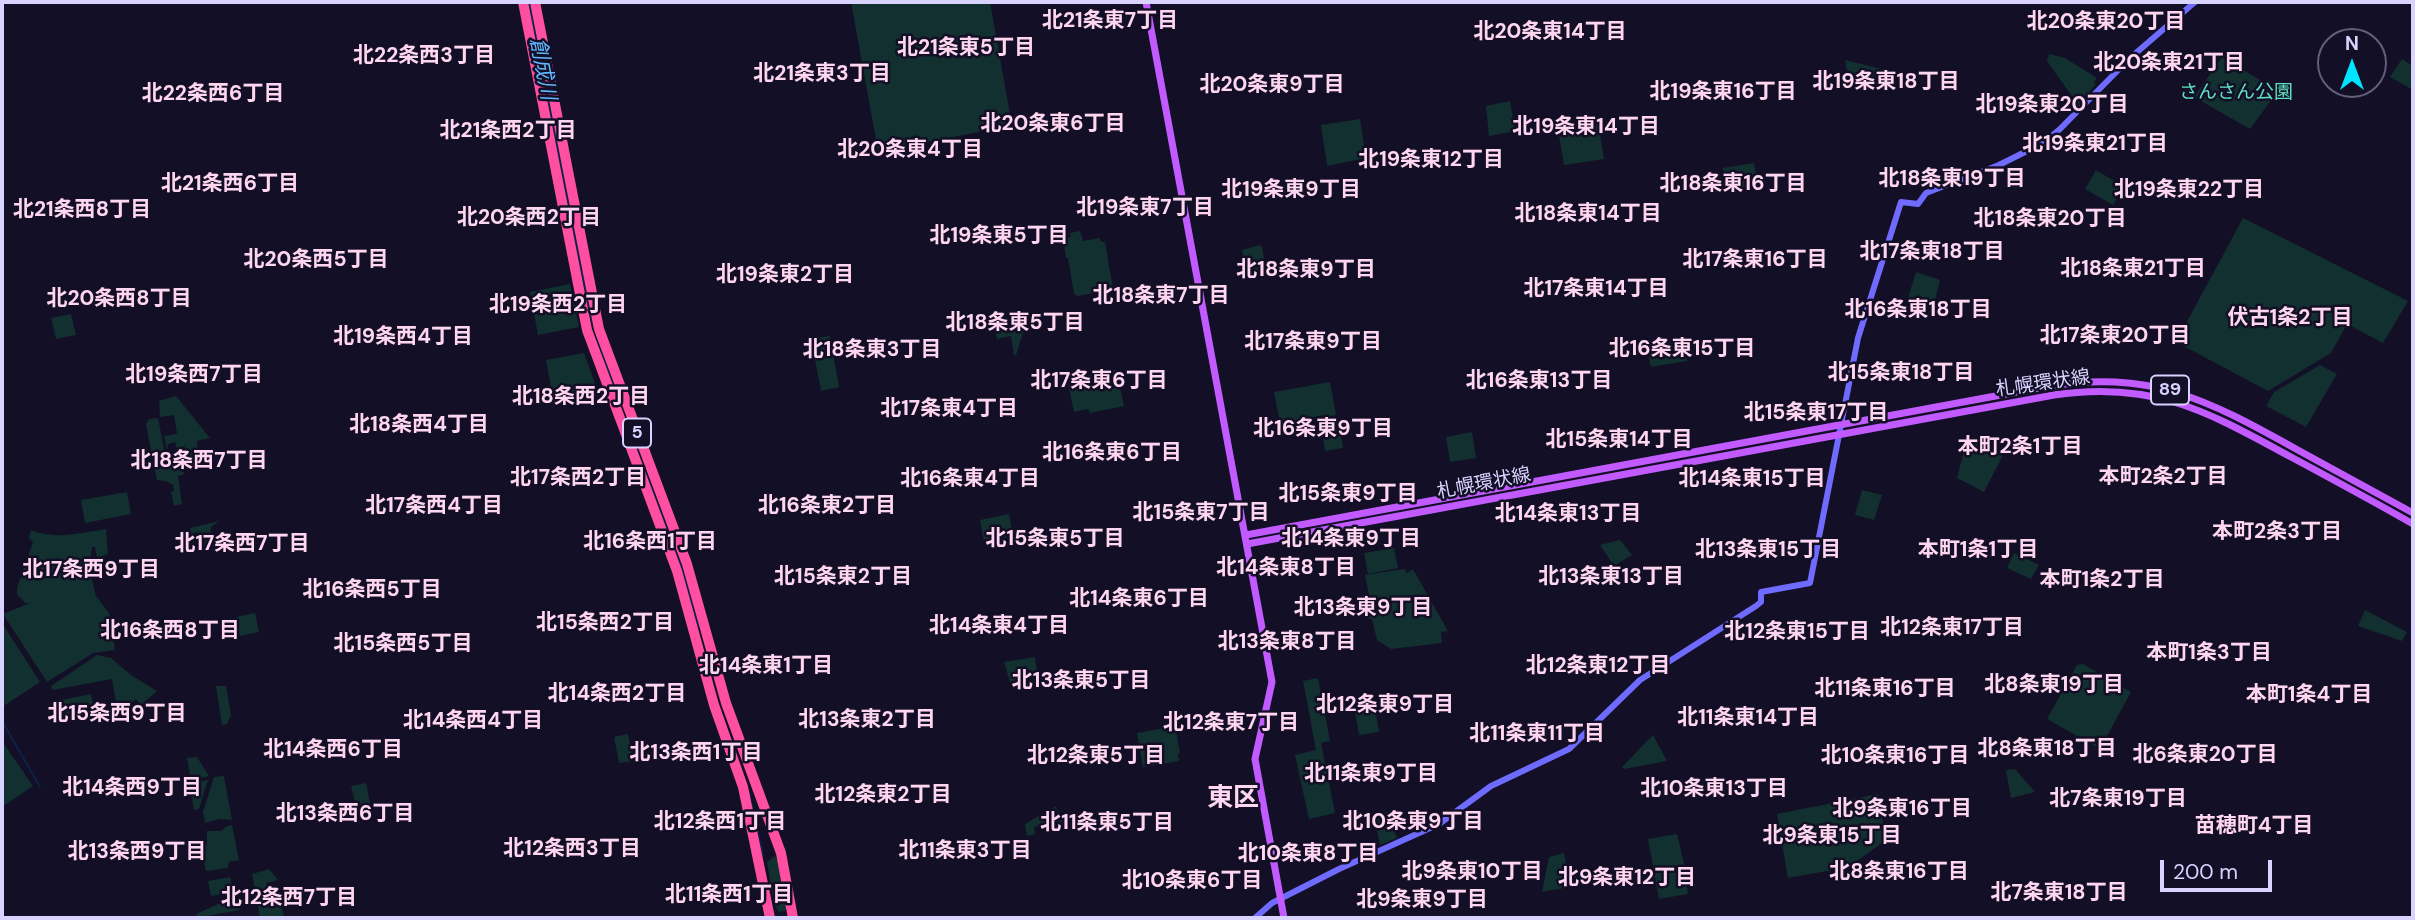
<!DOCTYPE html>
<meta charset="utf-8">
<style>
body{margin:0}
#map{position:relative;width:2415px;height:920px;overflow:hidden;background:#130f26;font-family:"DM Sans",sans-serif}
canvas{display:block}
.frame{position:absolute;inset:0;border:4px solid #d9d4ff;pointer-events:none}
.north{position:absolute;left:2317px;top:28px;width:70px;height:70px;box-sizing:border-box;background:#130f26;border:2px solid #625e7d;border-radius:50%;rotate:0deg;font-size:19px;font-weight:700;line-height:28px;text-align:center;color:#d9d4ff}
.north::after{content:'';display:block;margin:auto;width:24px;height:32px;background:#00e5ff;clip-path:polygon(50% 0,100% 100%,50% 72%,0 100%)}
.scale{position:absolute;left:2160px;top:860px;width:112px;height:32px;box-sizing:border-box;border:4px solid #d9d4ff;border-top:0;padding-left:9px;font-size:21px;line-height:24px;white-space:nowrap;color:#d9d4ff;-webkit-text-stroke:5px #130f26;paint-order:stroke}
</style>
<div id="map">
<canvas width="2415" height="920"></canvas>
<div class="frame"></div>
<div class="north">N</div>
<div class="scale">200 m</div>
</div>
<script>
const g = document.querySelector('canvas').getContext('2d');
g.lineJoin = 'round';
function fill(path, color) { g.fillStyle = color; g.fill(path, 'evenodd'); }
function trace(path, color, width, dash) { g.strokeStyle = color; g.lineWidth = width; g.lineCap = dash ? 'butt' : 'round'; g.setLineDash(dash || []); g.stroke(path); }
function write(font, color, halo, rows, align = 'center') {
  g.font = font + ' "DM Sans","Noto Sans JP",sans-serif'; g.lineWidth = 5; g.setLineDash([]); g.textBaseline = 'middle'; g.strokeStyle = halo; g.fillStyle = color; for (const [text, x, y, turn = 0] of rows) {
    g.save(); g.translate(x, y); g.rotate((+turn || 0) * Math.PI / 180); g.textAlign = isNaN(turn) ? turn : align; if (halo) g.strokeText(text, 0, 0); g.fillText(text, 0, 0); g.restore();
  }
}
fill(new Path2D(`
 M851,2H990L1012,126L878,151Z
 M2049,54L2065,58L2097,78L2094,82L2096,84L2078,105L2047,61Z
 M2222,57L2278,91L2250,129L2194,97Z
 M2402,59L2413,66V90L2390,77Z
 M1845,60L1886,70L1881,91L1849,83Z
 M1510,101L1515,131L1489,136L1486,106Z
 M1360,119L1366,158L1327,166L1321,125Z
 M1598,122L1604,159L1564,165L1558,129Z
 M1754,163L1758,187L1727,191L1723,168Z
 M2096,170L2123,186L2113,205L2085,189Z
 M2243,218L2408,301L2383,343L2347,324L2331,353L2268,391L2176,342Z
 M1080,231L1083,241L1100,238L1101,242H1105L1113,289L1078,296L1074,294L1068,258H1066L1063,239L1071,237L1070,233Z
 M1260,245L1262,247L1267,275L1248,279L1242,250Z
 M1916,272L1940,280L1933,309L1907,301Z
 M570,284L579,327L538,335L530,292Z
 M71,314L76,335L56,339L51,318Z
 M1026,324L1016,355H1014L1011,336L997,339L995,329Z
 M830,336L839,387L821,391L811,339Z
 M1683,340L1687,361L1651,367L1647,347Z
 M584,353L599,395L554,404L546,360Z
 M2320,365L2337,374L2306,427L2266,406L2274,392Z
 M1116,370L1124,406L1090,413L1088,409L1074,412L1067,379Z
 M1330,382L1336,415L1326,417L1325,415L1280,423L1274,392Z
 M176,396L210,438L197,441L198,458L182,461L184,474L178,476L182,504L174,506L171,492L174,491L173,485L166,481L157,480L152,458L166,456V458H170L172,465L179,464L178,458L184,457L180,451L184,450L185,446L177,449L175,442L168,444L167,451L164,436L177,434L174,415L160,417L159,401Z
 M158,418L165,454L152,456L146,424L149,419Z
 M1339,423L1343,448L1325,451L1321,426Z
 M1472,432L1476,458L1450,462L1446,437Z
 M1968,436L2001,451L2002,457L1984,492L1957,478Z
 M1862,490L1882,495L1874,520L1855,515Z
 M127,492L131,514L85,523L81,500Z
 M1009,514L1013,536L984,542L980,520Z
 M219,521L211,527V536L204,547L206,537L198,532L194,533V543L197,550L194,556L190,528Z
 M106,529L108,554L97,558L95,547H92L89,568L96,596L109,613L115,650L93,653L47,682L3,614L30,603H25L17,594V588L33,542L29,538L31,530C56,540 80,533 106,529Z
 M1620,540L1632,555L1614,566L1600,545Z
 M1394,548L1398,568L1368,574L1364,553Z
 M2014,553L2039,565L2031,579L2007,568Z
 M1404,569L1407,573L1413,569L1448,631L1441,632L1442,643L1391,649L1377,640L1372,619H1367L1364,597L1369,595L1365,575Z
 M2365,610L2407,632L2402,641L2358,626Z
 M255,613L259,632L240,636L236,617Z
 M2,623L40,682L2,707Z
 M97,655L111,658L131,675L157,691L141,705L136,699L128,705L133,712L119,718L112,679L53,690L51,686Z
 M1035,657L1038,677L1010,682L1004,662Z
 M2083,664L2131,692L2100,749L2047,719L2077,665Z
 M1318,678L1330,741L1321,743L1335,813L1309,819L1295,755L1316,750L1303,681Z
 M216,686H226L231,715L227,724L222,725Z
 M91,694L95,715L66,721L62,700Z
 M1373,697L1379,732L1359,735L1353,700Z
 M1175,726L1180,753L1178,754L1179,761L1143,767L1137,733Z
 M628,734L633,761L619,763L614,737Z
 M1653,735L1667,761L1624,769L1622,767Z
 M2,741L33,786L2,807Z
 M197,757L209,776L191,780L187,758Z
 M2015,769L2035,792L2011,798L2006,770Z
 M224,776L232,820L219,819L205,823L203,812L214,777Z
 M208,780L199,809L194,810L190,784Z
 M366,783L371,807L357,810L351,786Z
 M1878,794L1886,840L1849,867L1788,878L1777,814Z
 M1056,806L1059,816L1065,815L1066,821L1034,827L1035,834L1027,836L1025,824Z
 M1387,812L1397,838L1380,845L1374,814Z
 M232,825L239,860L229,862L228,868L206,871L201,847L207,845V831H221L227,826Z
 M1677,834L1688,880L1686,881L1688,894L1659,899L1648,839Z
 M1564,853L1570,887L1542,892L1549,857Z
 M775,856L778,861L787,910L779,912L774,904L767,862Z
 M269,869L278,880L266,883V900L279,899L284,916L260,918L252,874Z
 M230,877L233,892L211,896L208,881Z
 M240,898L244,900L239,910L197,918L196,914L223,902Z`), '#12302f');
trace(new Path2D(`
 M529,2L590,314L614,390
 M634,443L684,574L698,627
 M705,654L710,671
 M2,721L40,787
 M749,793L763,855`), '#0c2248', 2);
trace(new Path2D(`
 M1255,918L1272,903L1339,869L1439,824L1491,786L1569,749L1640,680L1756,606L1761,602V592L1810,583L1858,338L1901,202L1918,204L1926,193L1999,165L2043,143L2060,129L2129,59L2195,2`), '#6f6bff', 6);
trace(new Path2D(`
 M1146,2L1272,682L1255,759L1284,918
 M1246,535L2044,387C2150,369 2206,399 2296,449C2335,470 2374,492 2413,513
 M1247,544L2054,395C2154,380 2208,412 2291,457C2332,479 2373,501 2413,524`), '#c25bff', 7);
trace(new Path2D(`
 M523,2L587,330L677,571L714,705L743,787L770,918
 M535,2L599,329L687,564L726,703L781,853L793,918`), '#ff4fa3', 10);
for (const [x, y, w] of [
 [2170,390,38],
 [637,433,28]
]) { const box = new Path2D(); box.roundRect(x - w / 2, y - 14.5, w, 29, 5); g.fillStyle = '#130f26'; g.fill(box); trace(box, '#d9d4ff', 2); }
write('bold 18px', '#d9d4ff', null, [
 ["89",2170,390],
 ["5",637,433]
]);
write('19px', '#5fe0c0', '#130f26', [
 ["さんさん公園",2236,93]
]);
write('19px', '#d9d4ff', '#130f26', [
 ["札幌環状線",2043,384,-8],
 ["札幌環状線",1484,484,-11]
]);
write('bold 21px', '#ffd6f0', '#130f26', [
 ["北21条東7丁目",1110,21],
 ["北20条東20丁目",2106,22],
 ["北20条東14丁目",1550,32],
 ["北21条東5丁目",966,48],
 ["北22条西3丁目",424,56],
 ["北20条東21丁目",2169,63],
 ["北21条東3丁目",822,74],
 ["北19条東18丁目",1886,82],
 ["北20条東9丁目",1272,85],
 ["北19条東16丁目",1723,92],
 ["北22条西6丁目",213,94],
 ["北19条東20丁目",2052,105],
 ["北20条東6丁目",1053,124],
 ["北19条東14丁目",1586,127],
 ["北21条西2丁目",508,131],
 ["北19条東21丁目",2095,144],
 ["北20条東4丁目",910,150],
 ["北19条東12丁目",1431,160],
 ["北18条東19丁目",1952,179],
 ["北21条西6丁目",230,184],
 ["北18条東16丁目",1733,184],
 ["北19条東9丁目",1291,190],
 ["北19条東22丁目",2189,190],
 ["北19条東7丁目",1145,208],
 ["北21条西8丁目",82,210],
 ["北18条東14丁目",1588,214],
 ["北20条西2丁目",529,218],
 ["北18条東20丁目",2050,219],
 ["北19条東5丁目",999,236],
 ["北17条東18丁目",1932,252],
 ["北20条西5丁目",316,260],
 ["北17条東16丁目",1755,260],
 ["北18条東21丁目",2133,269],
 ["北18条東9丁目",1306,270],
 ["北19条東2丁目",785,275],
 ["北17条東14丁目",1596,289],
 ["北18条東7丁目",1161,296],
 ["北20条西8丁目",119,299],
 ["北19条西2丁目",558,305],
 ["北16条東18丁目",1918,310],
 ["伏古1条2丁目",2290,318],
 ["北18条東5丁目",1015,323],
 ["北17条東20丁目",2115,336],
 ["北19条西4丁目",403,337],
 ["北17条東9丁目",1313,342],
 ["北16条東15丁目",1682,349],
 ["北18条東3丁目",872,350],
 ["北15条東18丁目",1901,373],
 ["北19条西7丁目",194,375],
 ["北17条東6丁目",1099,381],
 ["北16条東13丁目",1539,381],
 ["北18条西2丁目",581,397],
 ["北17条東4丁目",949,409],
 ["北15条東17丁目",1816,413],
 ["北18条西4丁目",419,425],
 ["北16条東9丁目",1323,429],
 ["北15条東14丁目",1619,440],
 ["本町2条1丁目",2020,447],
 ["北16条東6丁目",1112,453],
 ["北18条西7丁目",199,461],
 ["本町2条2丁目",2163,477],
 ["北17条西2丁目",578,478],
 ["北16条東4丁目",970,479],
 ["北14条東15丁目",1752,479],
 ["北15条東9丁目",1348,494],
 ["北17条西4丁目",434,506],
 ["北16条東2丁目",827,506],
 ["北15条東7丁目",1201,513],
 ["北14条東13丁目",1568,514],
 ["本町2条3丁目",2277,532],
 ["北15条東5丁目",1055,539],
 ["北14条東9丁目",1351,539],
 ["北16条西1丁目",650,542],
 ["北17条西7丁目",242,544],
 ["北13条東15丁目",1768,550],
 ["本町1条1丁目",1978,550],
 ["北14条東8丁目",1286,568],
 ["北17条西9丁目",91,570],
 ["北15条東2丁目",843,577],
 ["北13条東13丁目",1611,577],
 ["本町1条2丁目",2102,580],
 ["北16条西5丁目",372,590],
 ["北14条東6丁目",1139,599],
 ["北13条東9丁目",1363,608],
 ["北15条西2丁目",605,623],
 ["北14条東4丁目",999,626],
 ["北12条東17丁目",1952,628],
 ["北16条西8丁目",170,631],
 ["北12条東15丁目",1797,632],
 ["北13条東8丁目",1287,642],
 ["北15条西5丁目",403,644],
 ["本町1条3丁目",2209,653],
 ["北14条東1丁目",766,666],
 ["北12条東12丁目",1598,666],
 ["北13条東5丁目",1081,681],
 ["北8条東19丁目",2054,685],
 ["北11条東16丁目",1885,689],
 ["北14条西2丁目",617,694],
 ["本町1条4丁目",2309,695],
 ["北12条東9丁目",1385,705],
 ["北15条西9丁目",117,714],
 ["北11条東14丁目",1748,718],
 ["北13条東2丁目",867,720],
 ["北14条西4丁目",473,721],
 ["北12条東7丁目",1231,723],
 ["北11条東11丁目",1537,734],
 ["北8条東18丁目",2047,749],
 ["北14条西6丁目",333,750],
 ["北13条西1丁目",696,753],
 ["北6条東20丁目",2205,755],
 ["北12条東5丁目",1096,756],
 ["北10条東16丁目",1895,756],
 ["北11条東9丁目",1371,774],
 ["北14条西9丁目",132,788],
 ["北10条東13丁目",1714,789],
 ["北12条東2丁目",883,795],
 ["北7条東19丁目",2118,799],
 ["北9条東16丁目",1902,809],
 ["北13条西6丁目",345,814],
 ["北12条西1丁目",720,822],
 ["北10条東9丁目",1413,822],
 ["北11条東5丁目",1107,823],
 ["苗穂町4丁目",2254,826],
 ["北9条東15丁目",1832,836],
 ["北12条西3丁目",572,849],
 ["北11条東3丁目",965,851],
 ["北13条西9丁目",137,852],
 ["北10条東8丁目",1308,854],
 ["北9条東10丁目",1472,872],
 ["北8条東16丁目",1899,872],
 ["北9条東12丁目",1627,878],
 ["北10条東6丁目",1192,881],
 ["北7条東18丁目",2059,893],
 ["北11条西1丁目",729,895],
 ["北12条西7丁目",289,898],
 ["北9条東9丁目",1422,900]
]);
write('italic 21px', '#62b6ff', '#130f26', [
 ["創成川",542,69,79]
]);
write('bold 26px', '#ffd6f0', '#130f26', [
 ["東区",1233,799]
]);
</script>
